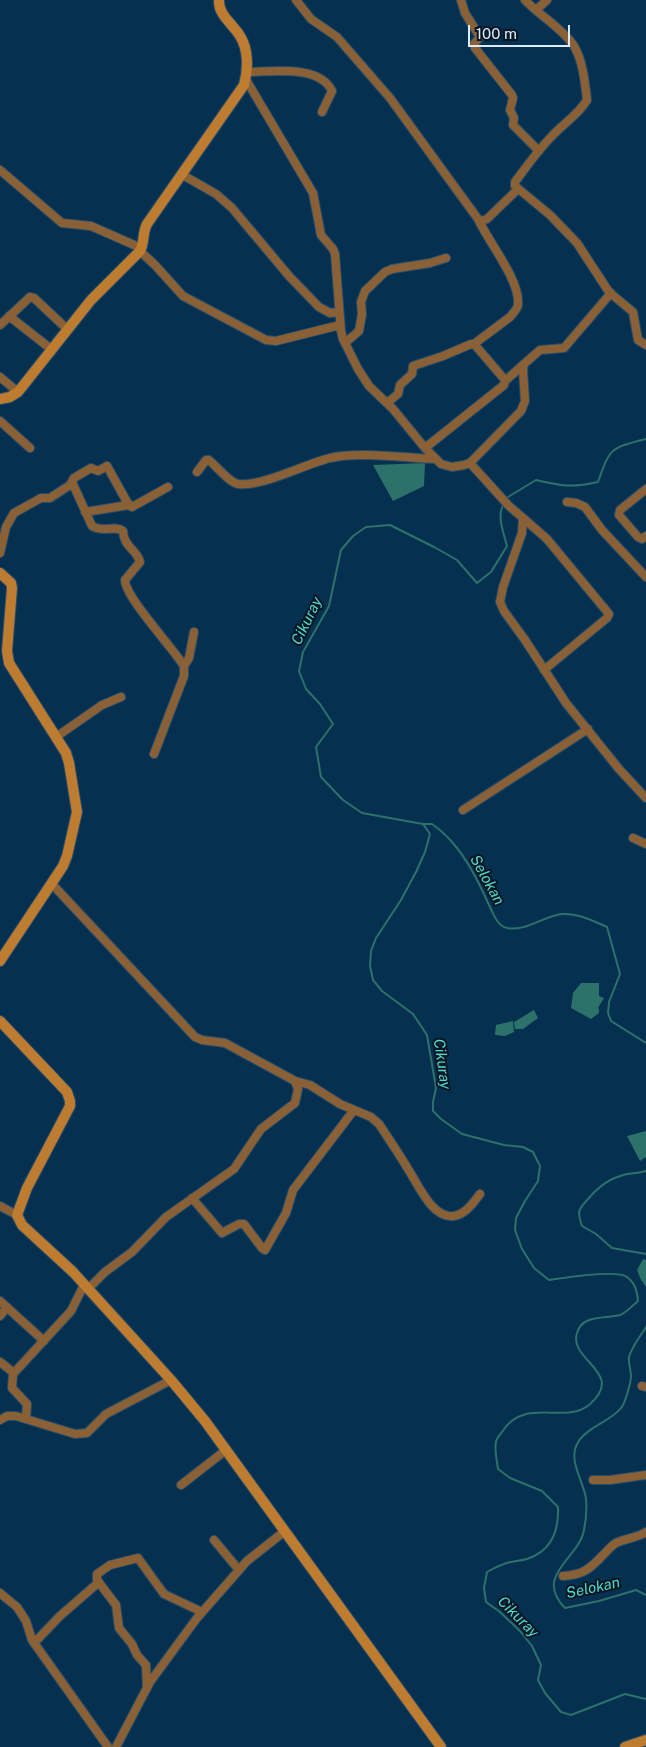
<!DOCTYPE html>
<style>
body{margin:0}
#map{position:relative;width:646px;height:1747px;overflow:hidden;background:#06304f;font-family:"Public Sans",sans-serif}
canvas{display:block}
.scale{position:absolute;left:468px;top:25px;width:102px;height:22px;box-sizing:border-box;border:2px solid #daebfb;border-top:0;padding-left:6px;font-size:15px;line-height:18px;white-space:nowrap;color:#daebfb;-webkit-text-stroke:4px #071725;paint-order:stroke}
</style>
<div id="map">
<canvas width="646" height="1747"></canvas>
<div class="scale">100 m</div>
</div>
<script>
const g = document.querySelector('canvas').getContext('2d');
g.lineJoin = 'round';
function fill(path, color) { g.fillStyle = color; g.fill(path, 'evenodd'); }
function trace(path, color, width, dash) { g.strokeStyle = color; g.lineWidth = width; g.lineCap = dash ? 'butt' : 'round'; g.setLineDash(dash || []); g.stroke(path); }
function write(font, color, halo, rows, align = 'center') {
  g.font = font + ' "Public Sans",sans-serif'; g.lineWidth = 4; g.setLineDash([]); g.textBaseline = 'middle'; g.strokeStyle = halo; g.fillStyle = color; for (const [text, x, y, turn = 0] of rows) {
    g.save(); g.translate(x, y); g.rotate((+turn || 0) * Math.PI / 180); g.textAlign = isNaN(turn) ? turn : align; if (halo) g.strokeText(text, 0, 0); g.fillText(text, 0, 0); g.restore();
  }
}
fill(new Path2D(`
 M425,463L424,486L393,501L373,465Z
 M581,983H599V996L604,998L598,1008L599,1009V1013L591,1019L571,1008L573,993Z
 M534,1010L538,1018L523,1029H515L514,1022Z
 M513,1021L514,1032L505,1036L495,1035L496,1025Z
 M646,1131V1157L640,1161L627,1136Z
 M643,1259L646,1260V1287L641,1280L637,1270Z`), '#2c726b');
trace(new Path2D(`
 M506,500L508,497L536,480C561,486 572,488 598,482C610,448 610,448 646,439
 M504,504C496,515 504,534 507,546L491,572L477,583L457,560L434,547L390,525L366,527L353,536L341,550L329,606L303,652L299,671L306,689L320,704L333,724L316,747L321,777L343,800L362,813L423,824L430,834L425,852L416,872L401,900L376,938L371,951L370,966L373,980L382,991L413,1014L427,1035L436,1088L433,1102V1111L441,1119L462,1134L504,1145L523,1147L533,1152L540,1166L538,1181L525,1201L516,1218L515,1230L522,1249L534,1268L549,1280C563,1278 617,1269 627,1277C635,1283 637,1291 638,1301C633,1305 626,1313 620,1315C606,1319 582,1314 577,1333C568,1361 627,1372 589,1405C564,1425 524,1396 502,1432C500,1435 496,1439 496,1442C494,1449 497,1461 498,1469L510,1478L542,1491L558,1507C559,1531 552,1551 527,1559C520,1561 512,1561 504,1564C498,1566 492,1569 487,1572L484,1588L486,1602L500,1612L520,1631L532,1646L541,1665L538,1680L545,1693L561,1712L571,1715L625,1694L646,1699
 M423,824H432C439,829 446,835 452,842C468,860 479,883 489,905C493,913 497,926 507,928C526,932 545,915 563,914C578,913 593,921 607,927L620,974L609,1002L608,1013L611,1021L646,1043
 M646,1171C640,1173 633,1173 627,1174C610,1178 599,1186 588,1199C578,1210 577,1211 582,1226L596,1234L612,1248L646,1254
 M646,1327C640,1337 632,1346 629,1357C628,1363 631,1369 631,1376C631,1382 625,1404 621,1408C610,1422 586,1427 577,1444C568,1461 584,1482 586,1499C587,1509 586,1520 584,1530C579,1559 533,1575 565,1608L599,1601L636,1590L646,1595`), '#2c726b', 2);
const street = new Path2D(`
 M296,0L311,19L337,37L390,98L478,219L481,221L487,219L518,189
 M461,0L465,13L480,37L474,44L475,48L512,95L513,98L510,110L514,118L513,125L539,151
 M525,0C540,16 562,28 574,46C583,61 585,83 587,100C579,114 563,124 552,136C538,150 527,166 515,182V186L550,215L577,243L609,292L633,312L638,340L646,345
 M536,10L547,0
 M246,72C271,72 319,64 332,91L322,112
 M245,78L313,193L321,235L333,249L335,254L341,331L343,339L358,369L369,386L393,409L425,448L441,464L452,467L464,465L470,463L521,411L525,401L523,370L524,364L540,350L564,348L611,293
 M0,170L62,223L91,226L141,248
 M181,174L216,194L232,208L289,276L319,307L330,313L339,312
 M140,251L155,265L183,296L266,340L276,341L340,325
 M9,316L51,349
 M0,325L30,297L34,298L67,329
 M345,343L359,331L362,314L361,302L365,291L385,272L392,269L430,263L446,258
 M474,344L510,317C513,313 518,309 518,304C520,280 488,241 478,219
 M0,377L18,392
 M505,381L524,364
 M387,403L398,394L400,385L412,374L413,366L443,356L471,344L475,345L505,380L504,385L425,448
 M0,421L30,448
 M470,463L509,506L523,518L522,533L503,587L500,602L504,611L525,640L566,703L619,769L646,798
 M197,472L206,460H209C216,466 230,483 238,484C262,487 305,464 330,458C358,451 406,458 436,459
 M72,482L92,526C103,533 116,525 123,531C124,548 137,549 140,562L125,580C125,597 173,648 184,666V676L154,754
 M646,489L620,510L619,515L638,537L642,539L646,536
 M567,502L576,503L585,507L602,530L646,577
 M85,512L129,505
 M523,518L547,539L609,614L607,618L544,670
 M0,553L6,527L14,513L41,498H50L70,485L74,478L91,468L98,471L107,466L127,502L132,507L168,487
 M184,666L189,658L194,632
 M56,737L102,705L121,697
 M463,810L588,729
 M633,838L646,844
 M52,884L195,1037L202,1040L225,1043L295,1081L310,1085L340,1104L371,1117L379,1124C389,1139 399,1154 408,1169C418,1184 432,1219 454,1216C466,1214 473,1203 480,1194
 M192,1198L222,1233L239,1224H244L262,1248L265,1250L286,1213L293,1190L354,1110
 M0,1206L17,1215
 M88,1289L105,1272L132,1252L166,1217L234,1169L261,1129L295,1103L298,1089L295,1081
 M0,1301L44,1341
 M0,1316L7,1307
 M0,1362L14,1373
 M642,1386L646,1387
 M26,1419L27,1404L12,1388L13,1374L71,1311L84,1285
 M0,1420L7,1416H16L75,1434L87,1433L106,1414L171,1380
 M593,1480H610L646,1475
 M181,1485L226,1450
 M214,1540L239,1570
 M563,1576C583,1575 590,1569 604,1554C608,1550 611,1546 616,1543C626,1538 637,1538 646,1532
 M0,1593L17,1607L26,1621L32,1640L108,1747
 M34,1643L60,1616L99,1582
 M147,1688L146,1665L137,1655L132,1644L119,1628L116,1605L97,1580V1574L110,1565L138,1558L164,1594L202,1612
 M116,1747L150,1682L197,1618L247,1561L285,1531`);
const secondary = new Path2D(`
 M0,399L10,397L18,392L91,300L140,251C145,242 142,233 147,224L244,85C248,70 249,50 240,36C233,24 218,15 219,0
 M0,573L11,583L12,588L7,651L9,663L66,753L69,763L77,812L67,856L63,866L0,961
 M0,1021L67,1092L70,1101V1106L27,1188L17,1215L22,1225L73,1272L171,1380L205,1421L441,1747
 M625,1747L646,1740`);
trace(street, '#284e6b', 10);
trace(secondary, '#284e6b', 12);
trace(street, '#8a6136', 8);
trace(secondary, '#be7c31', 10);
write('italic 15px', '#52d8cb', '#071725', [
 ["Cikuray",307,621,-64],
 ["Selokan",487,880,61],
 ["Cikuray",442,1064,82],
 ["Selokan",593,1588,-12],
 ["Cikuray",518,1617,45]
]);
</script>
